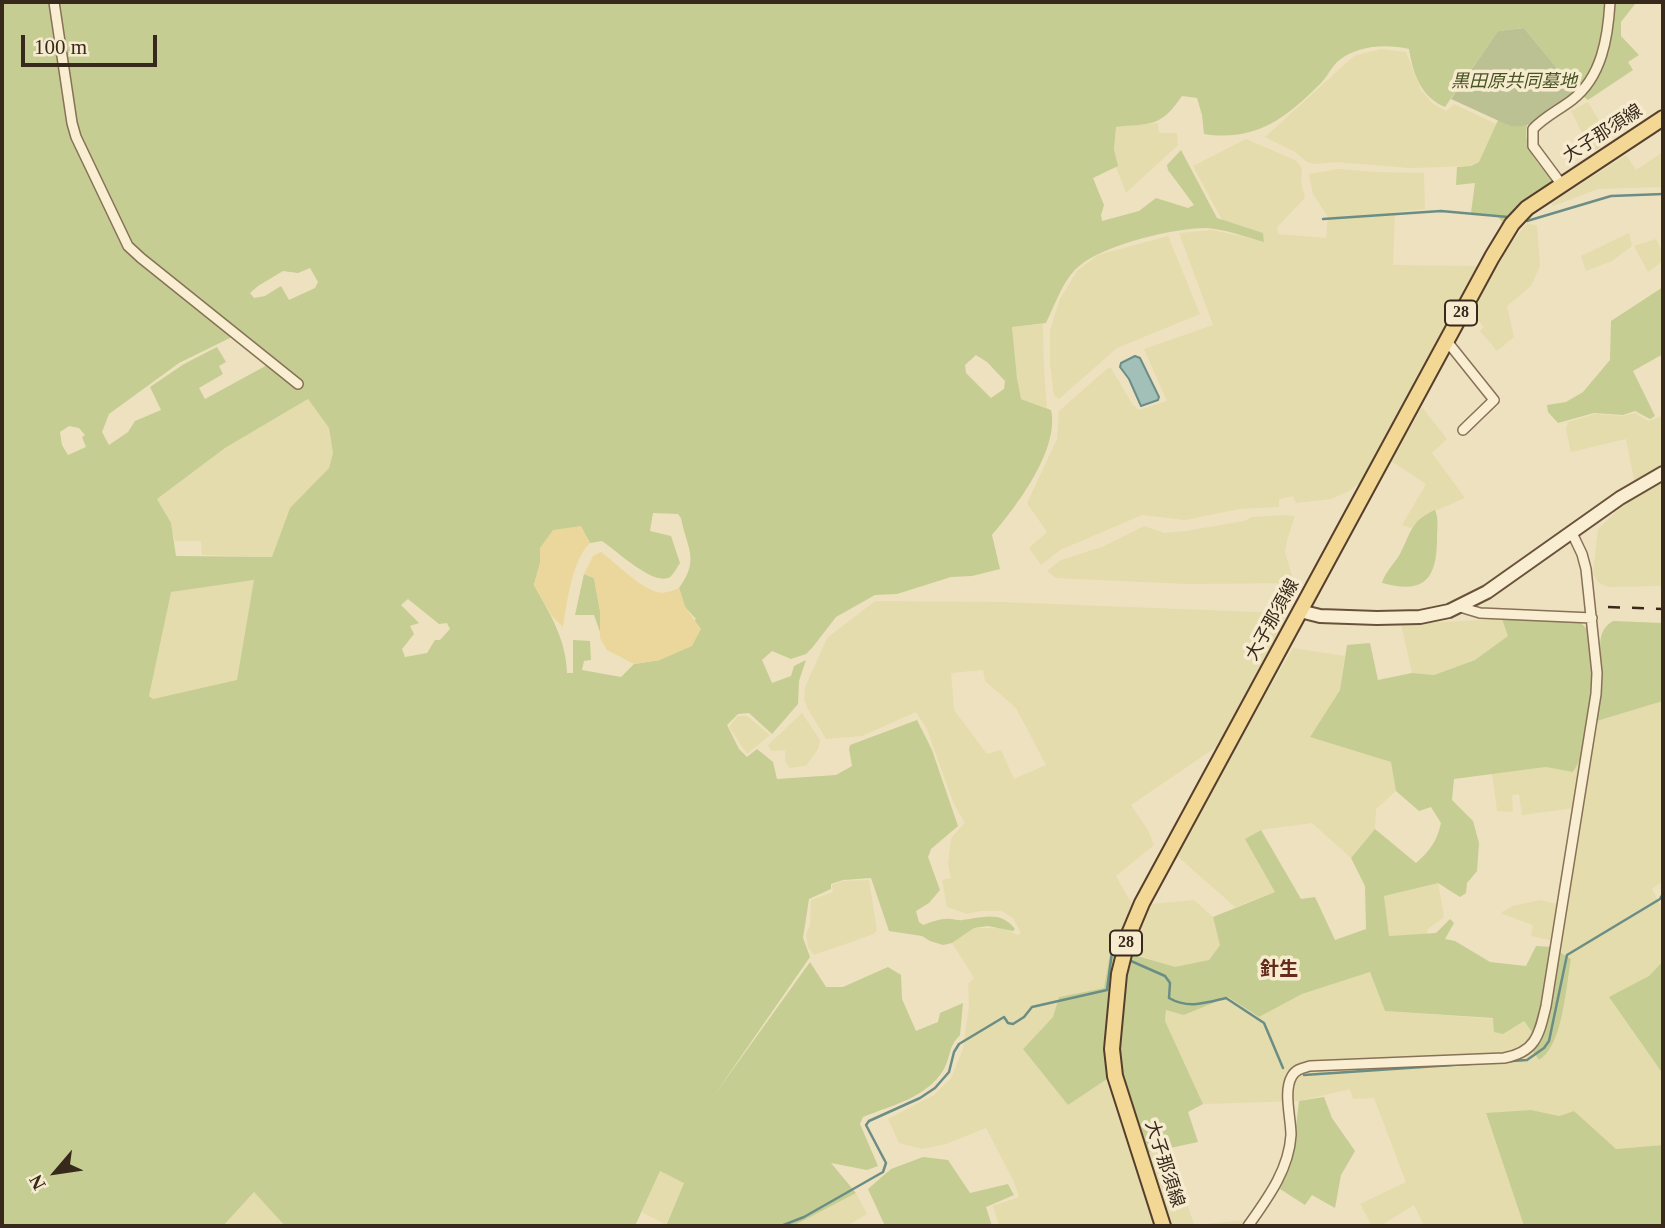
<!DOCTYPE html>
<meta charset="utf-8">
<style>
body{margin:0}
#map{position:relative;width:1665px;height:1228px;overflow:hidden;background:#eee1bf;font-family:"Times New Roman",serif}
canvas{display:block}
.frame{position:absolute;inset:0;border:4px solid #37291c;pointer-events:none}
.north{position:absolute;left:21px;top:1137px;width:70px;height:70px;-webkit-text-stroke:5px #f6ebcf;paint-order:stroke;rotate:241deg;font-size:19px;font-weight:700;line-height:28px;text-align:center;color:#37291c}
.north::after{content:'';display:block;margin:auto;width:24px;height:32px;background:#37291c;clip-path:polygon(50% 0,100% 100%,50% 72%,0 100%)}
.scale{position:absolute;left:21px;top:35px;width:136px;height:32px;box-sizing:border-box;border:4px solid #37291c;border-top:0;padding-left:9px;font-size:21px;line-height:24px;white-space:nowrap;color:#37291c;-webkit-text-stroke:5px #f6ebcf;paint-order:stroke}
</style>
<div id="map">
<canvas width="1665" height="1228"></canvas>
<div class="frame"></div>
<div class="north">N</div>
<div class="scale">100 m</div>
</div>
<script>
const g = document.querySelector('canvas').getContext('2d');
g.lineJoin = 'round';
function fill(path, color) { g.fillStyle = color; g.fill(path, 'evenodd'); }
function trace(path, color, width, dash) { g.strokeStyle = color; g.lineWidth = width; g.lineCap = dash ? 'butt' : 'round'; g.setLineDash(dash || []); g.stroke(path); }
function write(font, color, halo, rows, align = 'center') {
  g.font = font + ' "Times New Roman","Noto Sans JP",serif'; g.lineWidth = 7; g.setLineDash([]); g.textBaseline = 'middle'; g.strokeStyle = halo; g.fillStyle = color; for (const [text, x, y, turn = 0] of rows) {
    g.save(); g.translate(x, y); g.rotate((+turn || 0) * Math.PI / 180); g.textAlign = isNaN(turn) ? turn : align; if (halo) g.strokeText(text, 0, 0); g.fillText(text, 0, 0); g.restore();
  }
}
fill(new Path2D(`
 M1381,49L1406,52L1421,90L1432,103L1446,111L1454,104L1496,124L1479,162L1471,166L1410,168L1336,162L1315,164L1307,162L1295,152L1265,137L1354,56Z
 M1588,102L1611,141L1595,150L1590,148L1571,111Z
 M1158,123L1159,133H1177L1178,145L1126,193L1116,167L1118,165L1114,149L1116,127Z
 M1246,139L1295,160L1302,168L1301,181L1305,198L1277,227L1278,234L1326,238L1328,217L1313,194L1309,174L1339,169L1376,172L1424,173L1425,209L1395,212L1393,265L1477,266L1362,481L1349,491L1331,499L1296,503L1293,496L1279,499V507L1239,509L1185,520L1142,515L1060,550L1041,565L1029,548L1047,532L1027,503L1057,439L1059,411L1108,368H1111L1133,405L1139,410L1167,401L1144,349L1213,325L1179,233L1212,230L1264,241L1240,226L1222,220L1193,166Z
 M1663,152V187L1598,189L1553,206L1551,203L1626,155L1636,170Z
 M1527,223L1537,226L1540,266L1531,286L1507,306L1514,337L1497,351L1480,331L1484,327L1471,312L1508,247Z
 M1629,233L1632,246L1612,261L1586,271L1581,256Z
 M1168,236L1200,314L1117,348L1059,399L1054,395L1050,364V330L1060,299L1077,271L1098,255Z
 M1656,239L1663,253V261L1648,272L1634,246Z
 M1043,324L1044,370L1047,408L1021,399L1017,378L1012,327Z
 M308,399L329,428L333,452L329,468L290,508L272,557L202,555L201,541H175L170,523L157,499L225,448Z
 M1422,407L1447,439L1432,453L1465,498L1423,516L1411,528L1402,525L1426,484L1391,461Z
 M1635,413L1648,421L1663,416V465L1634,480L1626,439L1571,452L1566,429L1568,422L1595,414L1623,416Z
 M1663,483L1661,586L1608,587L1598,582L1593,574L1598,529L1619,509L1643,492Z
 M1284,515L1295,516L1287,540L1285,552L1294,583L1186,584L1056,578L1047,571L1061,560L1102,547L1144,526L1164,533L1186,531L1244,521L1252,517Z
 M255,580L237,681L152,699L149,695L170,592Z
 M875,601L1002,602L1282,613L1285,621L1282,630L1222,743L1131,805L1148,830L1154,845L1116,876L1133,906L1117,949L1111,948L1104,988L1059,997L1053,1017L1023,1049L1068,1105L1110,1077L1121,1118L1157,1226H999L993,1206L1019,1197L1014,1182L986,1128L946,1144L922,1149L899,1143L888,1119L934,1095L951,1078L963,1049L969,1005L968,984L974,978L952,943L974,928H1002L1018,935L1021,933L1013,918L1002,911H981L967,914L947,907L942,880L951,878L948,864L951,838L965,823L953,802L927,729L916,712L862,736L826,739L808,709L804,700L805,687L827,638ZM983,670L985,681L1016,708L1046,765L1014,779L1001,750L987,754L954,710L951,673Z
 M1502,619L1509,636L1475,660L1434,675L1412,673L1401,624Z
 M1293,648L1345,656L1340,690L1310,737L1392,762L1396,791L1376,809L1375,829L1351,858L1312,823L1260,830L1246,839L1275,892L1235,907L1176,855L1231,754Z
 M1663,701V881L1652,889L1663,910V961L1649,976L1610,998L1663,1074V1145L1615,1149L1574,1111L1559,1116L1531,1110L1486,1114L1524,1226H1424L1414,1205L1380,1226H1372L1360,1204L1406,1182L1374,1098L1353,1099L1350,1089L1299,1101L1203,1104L1165,1021L1166,1009L1185,1015L1228,997L1259,1017L1302,994L1370,972L1385,1011L1524,1021L1532,1032L1539,1060L1571,959L1559,952L1582,807L1522,815L1519,794L1512,795L1513,812L1497,811L1492,774L1547,767L1573,772L1580,760L1587,724Z
 M802,713L820,740L818,749L806,766L790,768L785,762V750L771,751L768,745Z
 M738,716H747L770,735L747,754L729,727Z
 M869,880L877,930L874,934L814,955L808,947L806,934L810,926L811,900L833,892L832,885L843,881Z
 M1438,882L1444,917L1428,929L1426,934L1389,936L1384,896Z
 M1194,900L1213,917L1220,945L1209,960L1175,968L1130,952L1151,904Z
 M1539,900L1557,904L1550,940L1531,936L1533,925L1502,914V912L1513,906Z
 M1170,1148L1194,1225L1245,1220L1240,1226H1170L1147,1153Z
 M660,1171L684,1182L666,1225L642,1212Z
 M254,1192L285,1226H223Z
 M856,1193L867,1214L847,1226H793Z`), '#e4dcac');
fill(new Path2D(`
 M2,2H1651L1649,4H1635L1621,22V36L1639,55L1628,62L1633,70L1588,100L1575,90L1524,28L1498,31L1445,107C1421,97 1413,74 1409,49C1386,44 1357,45 1337,62C1331,68 1327,77 1321,83C1286,118 1256,142 1204,134L1202,115L1197,98L1182,96C1160,128 1152,123 1116,127L1114,149L1118,166L1093,178L1104,205L1101,215L1102,221L1139,211L1156,198L1188,208L1194,205L1168,170L1167,165L1181,150L1217,218L1263,233L1264,242C1246,237 1225,229 1206,228C1174,228 1102,245 1078,267C1063,280 1055,305 1046,323L1012,327L1017,378L1021,399L1051,410C1060,449 1016,507 992,535L1000,569L972,576L951,577L897,594L875,595L836,617L812,648L806,654L791,659L772,651L762,660L772,683L791,676L794,666L806,660L799,681L798,704L772,734L749,713L738,714L727,725L739,749L747,757L757,749L773,762L777,779L836,775L852,766L849,749L850,745L917,720L932,750L958,826L931,849L928,857L940,890L929,903L916,911L919,922L923,925C932,922 942,918 951,919C954,919 960,921 962,920C982,918 1000,910 1015,929L1013,931L988,926L974,928L952,943L943,945L930,941L922,936L889,931L871,878L843,880L831,884V889L809,899L803,938L810,957L713,1097L810,962L826,987H843L888,967L901,975L902,999L916,1031L938,1022L940,1013L963,1003L960,1035C948,1047 951,1056 944,1069C927,1098 892,1105 863,1117L860,1124L878,1166L867,1170L831,1163L856,1193L793,1226H666L684,1183L660,1171L635,1226H285L254,1192L223,1226H2ZM310,268L318,282L315,288L289,300L281,286L265,296L254,298L250,293L258,286L283,271L298,273ZM234,336L269,364L205,399L199,388L223,374L219,366L226,362L217,347L184,364L150,387L161,410L135,421L128,432L109,445L102,432L109,414L179,363ZM976,355L987,362L1005,381L1004,389L991,398L966,373L965,365ZM308,399L329,428L333,453L329,468L290,508L272,557L176,556L171,523L157,499L225,448ZM69,426L79,428L85,435L82,437L86,447L68,455L62,445L60,432ZM653,513L678,514L681,518C687,549 700,559 679,588L685,607L696,619L660,660L634,664L621,677L582,670L584,661L591,660L590,641L573,640V673H567C566,639 550,614 534,585L540,563L541,548L581,527L590,543L602,541C616,550 654,587 670,577C674,574 677,567 680,563L671,536L650,531ZM254,580L237,680L153,699L149,696L171,592ZM408,599L439,624L447,623L450,629L440,640H435L427,653L405,657L402,649L414,634L410,626L419,623L401,605Z
 M1498,120L1510,126L1527,125C1523,150 1538,163 1553,181L1499,234L1502,221L1498,217L1471,213L1475,183L1456,185L1457,167L1471,166L1479,162Z
 M1663,287V354L1633,371L1655,416L1650,419L1635,411L1623,415L1594,413L1558,423L1548,412L1547,405L1566,402L1583,392L1610,360L1611,321Z
 M1435,510C1439,519 1437,528 1437,538C1437,581 1423,594 1382,583C1385,572 1394,564 1400,554C1411,533 1410,521 1435,510Z
 M584,574L594,578L600,611V632L594,615H575Z
 M1502,619L1579,621L1588,630L1592,660L1601,659C1600,643 1598,630 1613,621L1663,623V701L1587,724L1580,760L1573,772L1546,767L1454,779L1452,800L1473,821L1479,843L1477,871L1467,883L1466,893L1460,897L1438,883L1384,896L1389,936L1436,933L1450,919L1454,923L1445,939L1455,941L1490,962L1526,966L1536,946L1551,947L1571,959C1566,985 1563,1046 1539,1060L1526,1041L1532,1032L1524,1021L1503,1034L1494,1032L1493,1018L1385,1011L1370,972L1302,994L1259,1017L1228,997L1184,1015L1166,1010L1165,1021L1203,1104L1188,1112L1198,1142L1147,1153L1110,1077L1068,1105L1023,1049L1053,1017L1059,997L1104,988L1111,948L1175,967L1209,960L1220,945L1213,917L1275,892L1245,839L1261,830L1301,899L1315,897L1335,940L1366,929L1365,886L1351,858L1375,829L1416,863C1430,851 1437,841 1441,823L1431,807L1419,811L1396,791L1391,762L1310,737L1340,690L1347,645L1370,643L1378,680L1412,673L1434,675L1475,660L1508,636Z
 M1663,961V1074L1609,997L1649,976Z
 M1324,1097L1332,1118L1355,1151L1341,1175L1335,1208L1312,1195L1305,1205L1280,1189L1292,1161L1299,1101Z
 M1531,1110L1559,1116L1574,1111L1616,1149L1663,1145V1226H1524L1486,1113Z
 M923,1157L948,1160L970,1193L1008,1184L1014,1195L986,1207L992,1226H885L868,1189L891,1169Z`), '#c5cd93');
fill(new Path2D(`
 M581,526L590,543C572,560 567,602 563,627L552,616L534,585L540,563V548L553,530Z
 M601,552C616,563 640,588 657,592C664,594 672,591 679,588L685,607L701,629L692,646L660,660L634,664L607,650L600,638V611L594,578L584,574L593,556Z`), '#ebd79b');
fill(new Path2D(`
 M1524,28L1575,90C1567,101 1541,121 1527,125C1522,127 1515,126 1510,126L1451,99L1498,31Z`), '#bbc193');
const water = new Path2D(`
 M1135,356L1140,358L1159,397L1158,400L1141,406L1129,379L1120,367L1121,363Z`);
fill(water, '#a2c0b8');
trace(water, '#6a8e85', 2);
trace(new Path2D(`
 M1323,219L1441,211L1508,217
 M1527,221L1611,196L1663,194
 M1131,961L1165,976L1170,983L1169,998C1188,1009 1205,1003 1226,998L1264,1023L1283,1068
 M1304,1075L1527,1060L1544,1048L1549,1041L1567,955L1660,899L1663,894
 M781,1226L804,1217L883,1172L886,1163L866,1125L869,1121L920,1098L935,1088L949,1072L954,1052L959,1044L1004,1017L1008,1023L1013,1024L1024,1017L1032,1007L1107,990L1112,952`), '#6a8e85', 2.5);
const street = new Path2D(`
 M54,2L72,123L76,137L128,246L141,258L298,384
 M1562,185L1533,146V129C1544,117 1559,110 1572,100C1602,77 1608,37 1610,2
 M1446,340L1494,400L1463,430
 M1460,607L1480,613L1592,618
 M1248,1226C1267,1199 1289,1170 1291,1135C1291,1118 1283,1091 1292,1076C1296,1069 1303,1068 1310,1066L1504,1058C1536,1052 1539,1035 1546,1006L1596,694L1597,673L1586,569L1582,554L1572,533`);
const secondary = new Path2D(`
 M1300,611L1320,616L1377,618L1420,617L1449,611L1487,592L1620,498L1663,473`);
const primary = new Path2D(`
 M1163,1226L1115,1076L1112,1049L1119,974L1129,934L1142,903L1492,257L1512,224L1527,208L1663,118`);
trace(street, '#877157', 12);
trace(secondary, '#69523b', 16);
trace(primary, '#553f2c', 18);
trace(street, '#f9eed2', 9);
trace(secondary, '#f9eed2', 12);
trace(primary, '#f3d795', 14);
trace(new Path2D(`
 M1608,607L1663,609`), '#37291c', 2.5, [12, 12]);
for (const [x, y, w] of [
 [1461,313,32],
 [1126,943,32]
]) { const box = new Path2D(); box.roundRect(x - w / 2, y - 12.5, w, 25, 5); g.fillStyle = '#f6ebcf'; g.fill(box); trace(box, '#37291c', 2); }
write('bold 16px', '#37291c', null, [
 ["28",1461,313],
 ["28",1126,943]
]);
write('italic 18px', '#475322', '#f6ebcf', [
 ["黒田原共同墓地",1514,82]
]);
write('18px', '#37291c', '#f6ebcf', [
 ["大子那須線",1603,134,-33],
 ["大子那須線",1273,620,-61],
 ["大子那須線",1164,1164,72]
]);
write('bold 19px', '#642a1b', '#f6ebcf', [
 ["針生",1279,970]
]);
</script>
